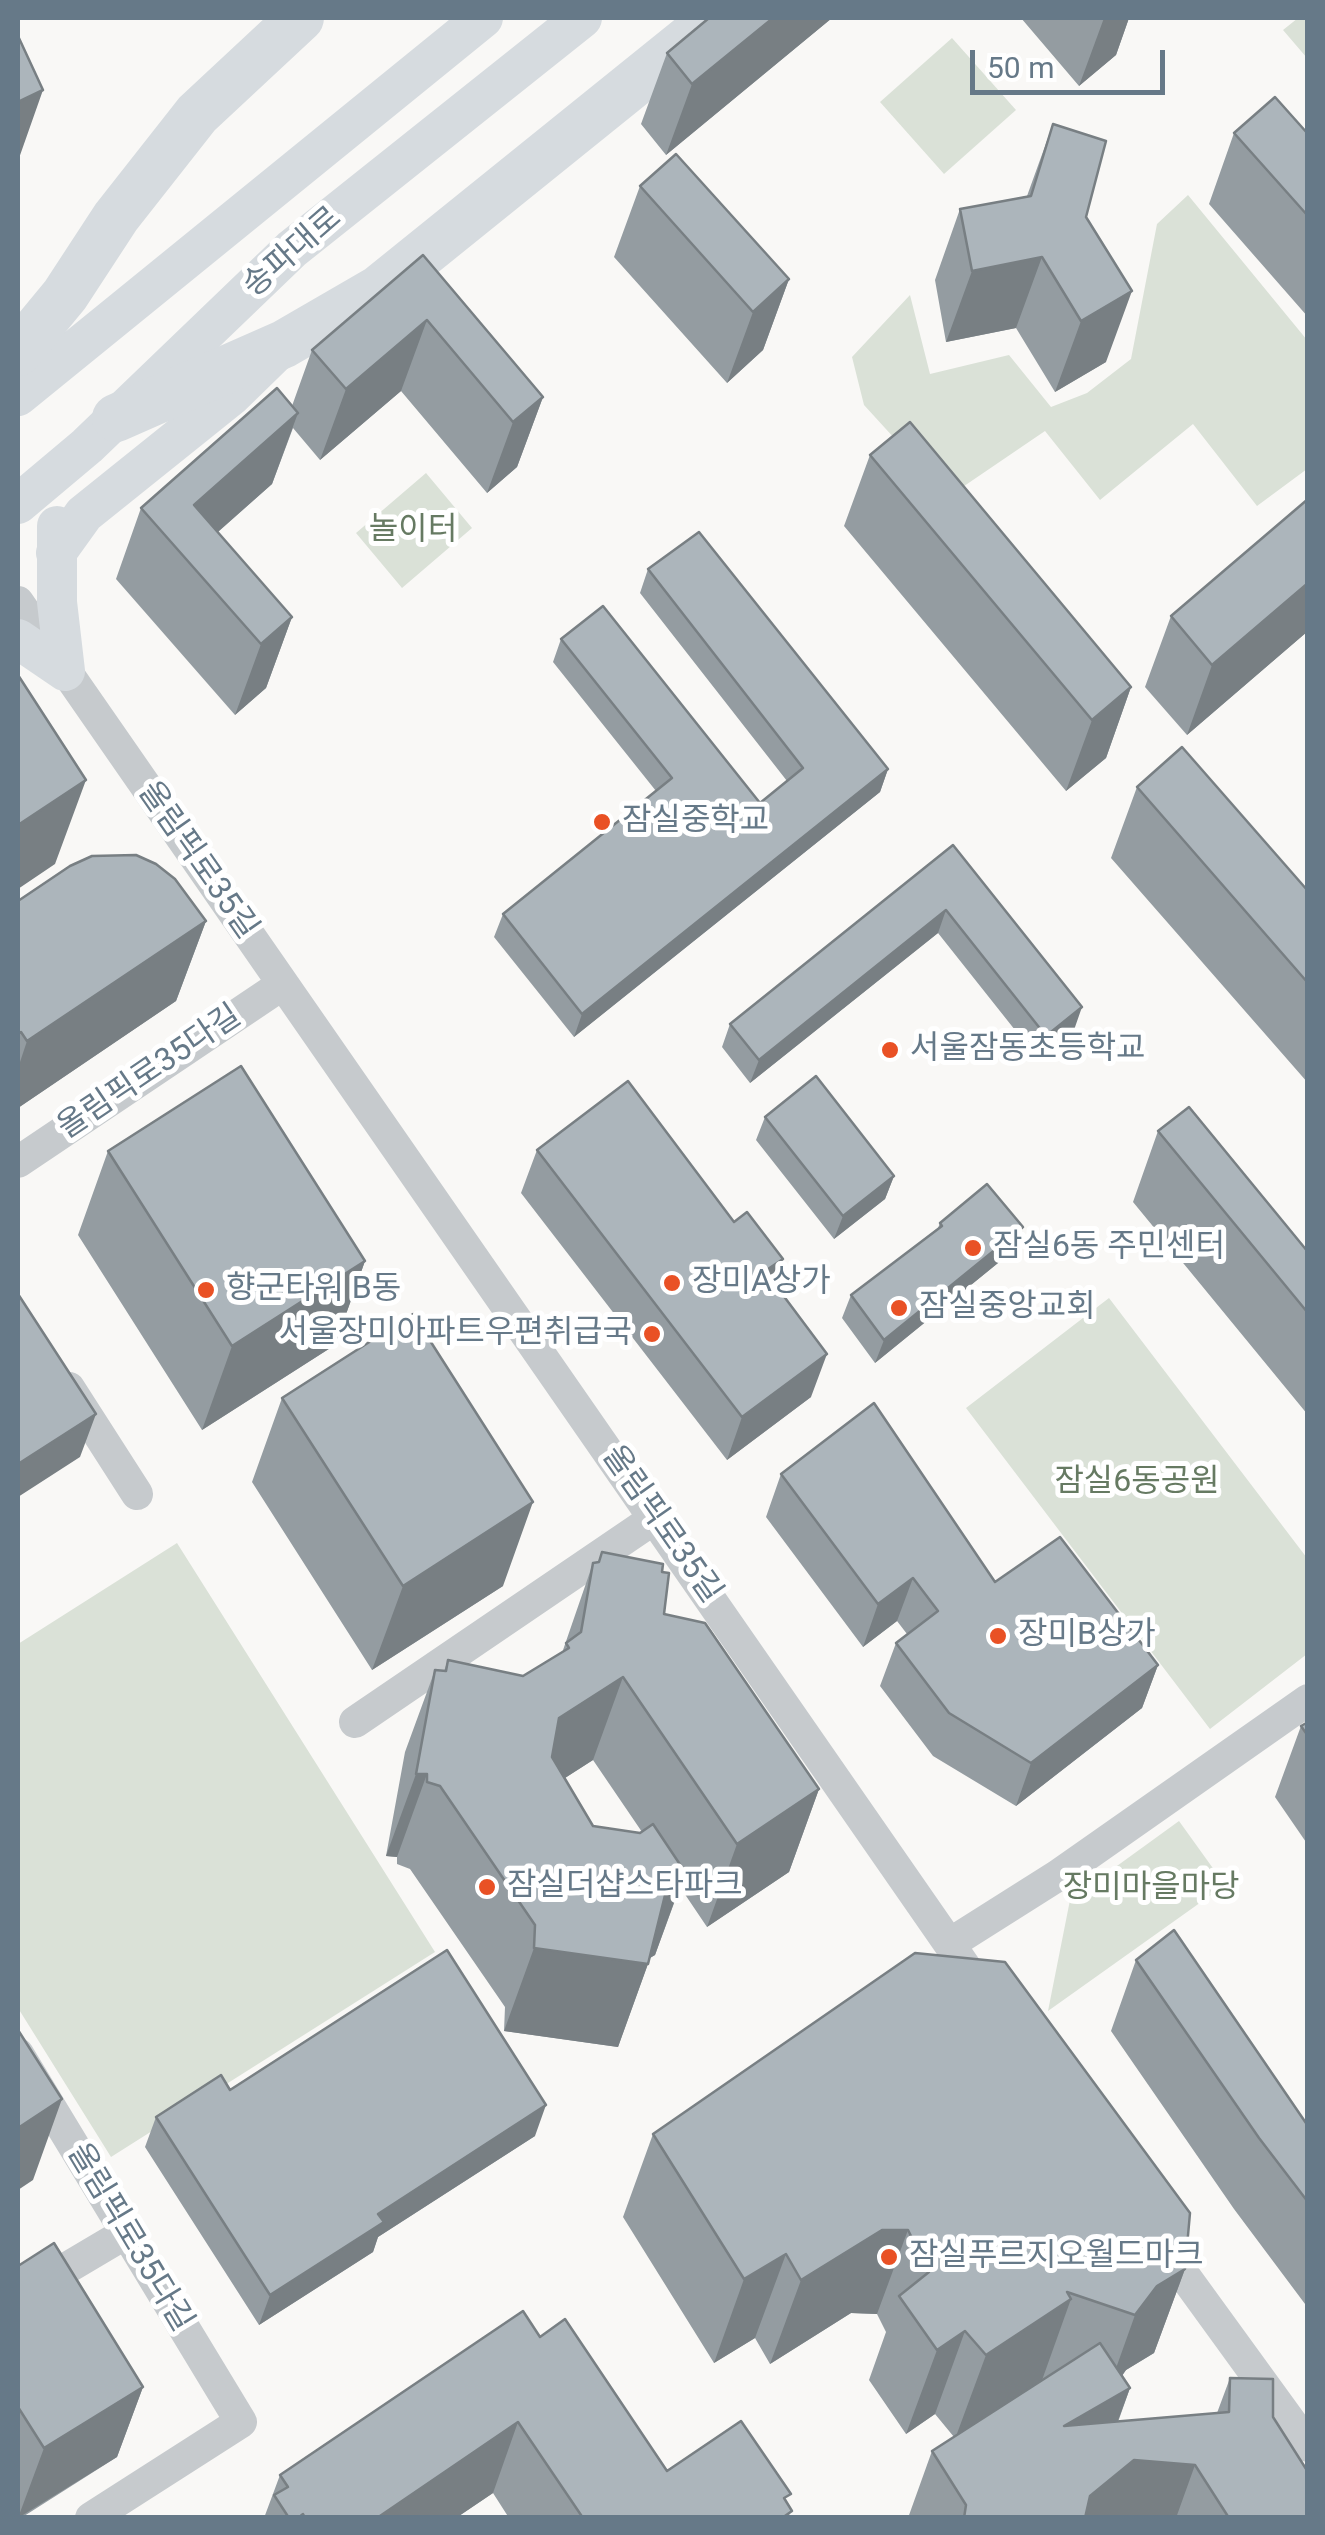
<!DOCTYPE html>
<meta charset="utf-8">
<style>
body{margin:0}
#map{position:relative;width:1325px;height:2535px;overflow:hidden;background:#f9f8f6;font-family:Roboto,sans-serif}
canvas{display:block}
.frame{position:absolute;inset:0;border:20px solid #667988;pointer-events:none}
.scale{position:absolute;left:970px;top:50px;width:195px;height:45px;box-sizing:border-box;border:5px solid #667988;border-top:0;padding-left:12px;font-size:30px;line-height:35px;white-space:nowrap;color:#667988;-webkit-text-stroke:8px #fff;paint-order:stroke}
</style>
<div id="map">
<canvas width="1325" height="2535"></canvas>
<div class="frame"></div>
<div class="scale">50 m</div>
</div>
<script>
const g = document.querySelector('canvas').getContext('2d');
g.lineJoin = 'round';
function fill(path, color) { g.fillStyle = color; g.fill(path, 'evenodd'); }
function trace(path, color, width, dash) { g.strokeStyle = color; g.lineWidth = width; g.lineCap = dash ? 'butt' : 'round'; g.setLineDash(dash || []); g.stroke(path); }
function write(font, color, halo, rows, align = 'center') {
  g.font = font + ' Roboto,"Noto Sans KR",sans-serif'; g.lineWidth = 10; g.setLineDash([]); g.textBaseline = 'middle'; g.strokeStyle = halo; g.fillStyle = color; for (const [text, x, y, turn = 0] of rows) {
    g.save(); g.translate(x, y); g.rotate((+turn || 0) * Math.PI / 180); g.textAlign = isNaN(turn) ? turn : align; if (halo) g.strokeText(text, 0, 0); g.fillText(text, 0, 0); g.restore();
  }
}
fill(new Path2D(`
 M1298,18H1307V58L1283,30Z
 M952,38L1016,110L944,174L880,102Z
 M1188,195L1307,340V469L1257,506L1193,424L1100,500L1045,431L948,497L864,405L852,357L910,295L930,374L1009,355L1051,407L1087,393L1131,359L1157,224Z
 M426,473L472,528L402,588L356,533Z
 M1109,1298L1307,1558V1654L1210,1729L966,1408Z
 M177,1543L435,1952L111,2157L18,2008V1644Z
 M1179,1821L1225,1885L1048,2011L1070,1900Z`), '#dae1d7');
trace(new Path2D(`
 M18,602L984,1994
 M18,1162L283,984
 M69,1388L137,1494
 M355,1722L655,1518
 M951,1943L1057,1876L1308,1700
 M18,2054L241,2422L91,2518
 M1157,2238L1308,2446
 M18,2297L126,2233`), '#c6cacd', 32);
trace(new Path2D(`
 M18,396L483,18
 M18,504L87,446L292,249L582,18
 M57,526V602L65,671
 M56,553L84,514L231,396L273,355
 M18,639L65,671`), '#d6dbdf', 40);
trace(new Path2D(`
 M18,352L65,295L116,217L197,114L300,18
 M116,418L284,344L379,289L715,18`), '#d6dbdf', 48);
fill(new Path2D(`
 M832,18L666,155L641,124L667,53Z
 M1021,18H1129L1116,55L1079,86Z
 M1053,124L1086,217L1106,362L1055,392L1016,328L946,342L935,280L960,209L1027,196Z
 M1234,133L1308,134V317L1209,204Z
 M640,186L789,279L763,350L727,383L614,257Z
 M423,255L543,397L517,467L487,493L401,391L320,460L293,428L272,484L218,532L292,617L266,688L235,715L116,579L141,508L292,406L312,350Z
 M870,455L1131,687L1106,758L1066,791L844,526Z
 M1308,499V631L1187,735L1145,687L1171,616Z
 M648,569L888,769L880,792L574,1037L494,937L503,914L656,791L553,662L561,639L760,803L787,781L640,593Z
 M1137,787L1308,891V1083L1111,858Z
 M953,845L1074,1030L1038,1059L938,933L750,1083L722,1047L730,1024Z
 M18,901L206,921L176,1001L18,1108Z
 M765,1117L894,1176L885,1199L834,1239L756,1140Z
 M1158,1131L1308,1252V1415L1133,1202Z
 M537,1150L811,1397L727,1460L521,1193Z
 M108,1151L365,1261L335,1345L202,1430L78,1235Z
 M940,1223L1023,1227L1014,1250L875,1363L842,1318L851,1295L938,1228Z
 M282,1398L503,1586L372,1670L252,1482Z
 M781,1474L1158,1665L1142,1708L1016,1806L933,1756L880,1686L896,1643L907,1634L897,1621L863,1647L766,1517Z
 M602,1552L662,1572L664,1614L819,1789L789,1872L707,1927L680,1887L655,1955L650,1958L618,2047L504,2031L505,2007L410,1869L397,1864V1857L386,1856L405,1752L435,1670L444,1671L448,1660L523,1676L562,1653L593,1563L598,1562ZM593,1760L642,1832L640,1833L593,1826L565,1778Z
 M1308,1722V1845L1275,1797L1301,1726Z
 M1136,1960L1308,2126V2308L1234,2209L1111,2031Z
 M230,2090L535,2136L378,2237L373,2252L259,2325L145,2147L156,2117Z
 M653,2134L1185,2269L1154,2353L1126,2370L1122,2376L1130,2388L1118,2422L1217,2413L1230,2378L1273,2417L1308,2518H908L932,2451L954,2437L935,2414L906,2434L869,2380L886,2332L877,2314L851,2313L770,2364L755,2338L714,2363L623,2217Z
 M18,2266L143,2387L117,2457L21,2518H18Z
 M540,2337L667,2471L787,2503L790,2518H509L493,2493L456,2518H264L280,2475Z`), '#949ca1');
fill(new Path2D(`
 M773,18H832L666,155L692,84Z
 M1104,18H1129L1116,55L1079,86Z
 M43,90L18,161V102Z
 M1042,257L1016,328L946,342L972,271Z
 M789,279L763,350L727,383L753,312Z
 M1132,291L1106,362L1055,392L1081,321Z
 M427,320L401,391L320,460L346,389Z
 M543,397L517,467L487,493L513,422Z
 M298,413L272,484L186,560L194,505Z
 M1308,583V631L1187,735L1212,665Z
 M292,617L266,688L235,715L261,644Z
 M1131,687L1106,758L1066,791L1092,720Z
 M888,769L880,792L574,1037L582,1014Z
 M86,780L55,864L18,889V825Z
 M946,910L938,933L750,1083L759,1060Z
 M206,921L176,1001L18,1108V1068L27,1041Z
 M1082,1007L1074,1030L1038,1059L1046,1036Z
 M894,1176L885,1199L834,1239L843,1216Z
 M1023,1227L1014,1250L875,1363L884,1340Z
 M783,1259L767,1302L765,1271Z
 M365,1261L335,1345L202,1430L232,1346Z
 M827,1354L811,1397L727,1460L742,1417Z
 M96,1414L80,1457L18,1497V1464Z
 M533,1502L503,1586L372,1670L403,1586Z
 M913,1578L897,1621L863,1647L878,1604Z
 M1158,1665L1142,1708L1016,1806L1031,1763Z
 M623,1677L593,1760L529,1801L559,1718Z
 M416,1774H427L397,1857L386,1856Z
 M819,1789L789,1872L707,1927L737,1844Z
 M685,1872L655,1955L641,1963L648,1964L618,2047L504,2031L534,1948L668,1883Z
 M62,2099L33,2180L18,2190V2128Z
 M546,2105L535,2136L378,2237L373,2252L259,2325L270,2295L378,2214Z
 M882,2230H908L877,2314L851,2313L770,2364L801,2280Z
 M786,2254L755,2338L714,2363L744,2279Z
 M1185,2269L1154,2353L1126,2370L1105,2399L1135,2315L1157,2286Z
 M1071,2299L1041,2383L955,2439L986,2355Z
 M965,2331L935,2414L906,2434L937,2350Z
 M143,2387L117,2457L18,2518L44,2448Z
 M1130,2388L1099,2472L1064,2426Z
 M518,2422L493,2493L456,2518H377Z
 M1134,2460L1195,2465L1176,2518H1082L1090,2496Z`), '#787f83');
const building = new Path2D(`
 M709,18H773L692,84L667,53Z
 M18,36L43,90L18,102Z
 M1275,97L1308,134V216L1234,133Z
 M1053,124L1106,141L1086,217L1132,291L1081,321L1042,257L972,271L960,209L1031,196Z
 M676,154L789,279L753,312L640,186Z
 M423,255L543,397L513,422L427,320L346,389L312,350Z
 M277,388L298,413L194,505L292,617L261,644L141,508Z
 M910,422L1131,687L1092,720L870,455Z
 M1308,499V583L1212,665L1171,616Z
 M699,532L888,769L582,1014L503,914L672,778L561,639L603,606L760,803L803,768L648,569Z
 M18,675L86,780L18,825Z
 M1182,747L1308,891V983L1137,787Z
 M953,845L1082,1007L1046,1036L946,910L759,1060L730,1024Z
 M136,855L156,864L175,879L206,921L27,1041L21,1032L18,1034V901L70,866L92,856Z
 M241,1066L365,1261L232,1346L108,1151Z
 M816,1076L894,1176L843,1216L765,1117Z
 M628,1081L734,1222L747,1212L783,1259L765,1271L827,1354L742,1417L537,1150Z
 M1189,1107L1308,1252V1313L1158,1131Z
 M987,1184L1023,1227L884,1340L851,1295L942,1226L940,1223Z
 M18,1294L96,1414L18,1464Z
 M413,1314L533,1502L403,1586L282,1398Z
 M874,1403L995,1582L1060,1537L1158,1665L1031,1763L949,1713L896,1643L938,1611L913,1578L878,1604L781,1474Z
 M602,1552L663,1564L662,1572L669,1573L664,1614L705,1623L819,1789L737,1844L623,1677L559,1718L552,1757L593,1826L640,1833L653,1824L685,1872L668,1883L648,1964L534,1948L535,1925L440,1786L427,1782V1774H416L435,1670L446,1671L448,1660L523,1676L569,1648L566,1643L581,1632L593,1563L599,1562Z
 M1308,1722V1736L1301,1726Z
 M1174,1930L1308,2126V2202L1259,2138L1136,1960Z
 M447,1950L546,2105L378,2214L384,2222L270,2295L156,2117L221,2075L230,2090Z
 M915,1953L1005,1962L1190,2213L1185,2269L1157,2286L1135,2315L1067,2292L1071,2299L986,2355L965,2331L937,2350L899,2296L929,2272L908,2230H882L801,2280L786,2254L744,2279L653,2134Z
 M18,2030L62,2099L18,2128Z
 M54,2243L143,2387L44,2448L18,2407V2266Z
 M523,2311L540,2337L565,2319L667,2471L741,2421L791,2494L784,2498L792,2511L782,2518H583L518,2422L377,2518H305L303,2514L298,2518H289L274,2495L288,2487L280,2475Z
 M1100,2343L1130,2388L1064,2426L1229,2412L1230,2378L1273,2379V2417L1308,2472V2518H1229L1195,2465L1134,2460L1090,2496L1085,2518H964L966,2505L932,2451Z`);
fill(building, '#acb5bb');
trace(building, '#787f83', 2.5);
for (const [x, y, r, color] of [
 [602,822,10,"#e95125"],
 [890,1050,10,"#e95125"],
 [973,1248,10,"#e95125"],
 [672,1283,10,"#e95125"],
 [206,1290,10,"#e95125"],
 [899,1308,10,"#e95125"],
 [652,1334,10,"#e95125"],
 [998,1636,10,"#e95125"],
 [487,1887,10,"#e95125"],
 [889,2257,10,"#e95125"]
]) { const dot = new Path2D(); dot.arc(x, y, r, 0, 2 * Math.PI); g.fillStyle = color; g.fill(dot); trace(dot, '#fff', 4); }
write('32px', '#667988', '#fff', [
 ["송파대로",293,253,-41],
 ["올림픽로35길",197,861,55],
 ["올림픽로35다길",150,1073,-34],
 ["올림픽로35길",661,1525,55],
 ["올림픽로35다길",129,2238,59]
]);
write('32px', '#667a62', '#fff', [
 ["놀이터",413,531],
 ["잠실6동공원",1137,1483],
 ["장미마을마당",1151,1889]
]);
write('32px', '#667988', '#fff', [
 ["잠실중학교",622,822],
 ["서울잠동초등학교",910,1050],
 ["잠실6동 주민센터",993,1248],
 ["장미A상가",692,1283],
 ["향군타워 B동",226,1290],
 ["잠실중앙교회",919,1308],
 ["서울장미아파트우편취급국",632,1334,"right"],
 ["장미B상가",1018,1636],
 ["잠실더샵스타파크",507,1887],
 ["잠실푸르지오월드마크",909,2257]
], 'left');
</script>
